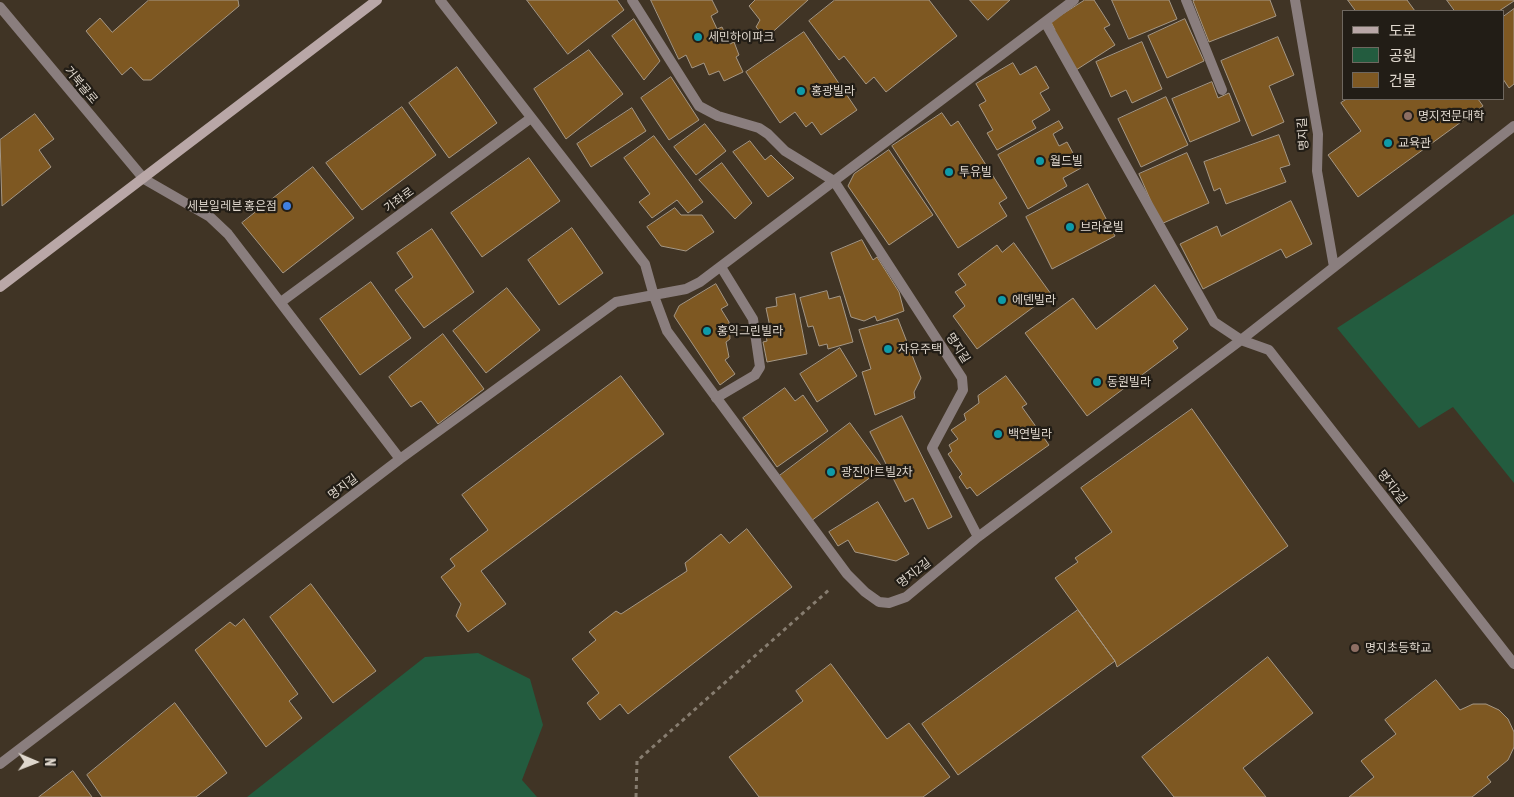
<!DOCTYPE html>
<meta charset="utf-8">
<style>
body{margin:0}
#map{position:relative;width:1514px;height:797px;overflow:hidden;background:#403425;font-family:"Asap Condensed","Noto Sans KR",sans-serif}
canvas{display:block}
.legend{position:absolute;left:1342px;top:10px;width:162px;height:90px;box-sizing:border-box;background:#221d16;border:1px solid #6e675f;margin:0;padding:6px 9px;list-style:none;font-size:15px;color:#dfd7cd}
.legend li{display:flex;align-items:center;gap:10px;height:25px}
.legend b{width:25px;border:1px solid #6e675f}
.north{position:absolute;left:10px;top:737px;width:50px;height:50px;-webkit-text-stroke:4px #221d16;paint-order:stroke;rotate:91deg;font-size:14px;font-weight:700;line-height:20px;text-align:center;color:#dfd7cd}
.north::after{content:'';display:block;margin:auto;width:18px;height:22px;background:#dfd7cd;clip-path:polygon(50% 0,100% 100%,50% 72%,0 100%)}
</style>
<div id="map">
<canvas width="1514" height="797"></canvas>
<ul class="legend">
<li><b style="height:6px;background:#b9a7a7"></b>도로</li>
<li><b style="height:14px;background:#235c3f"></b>공원</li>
<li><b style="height:14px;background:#7e5822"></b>건물</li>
</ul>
<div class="north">N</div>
</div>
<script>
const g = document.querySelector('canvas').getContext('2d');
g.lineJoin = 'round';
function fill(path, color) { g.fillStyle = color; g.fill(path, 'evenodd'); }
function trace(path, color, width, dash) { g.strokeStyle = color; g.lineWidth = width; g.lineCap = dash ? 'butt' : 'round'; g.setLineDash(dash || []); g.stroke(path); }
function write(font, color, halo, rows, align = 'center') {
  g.font = font + ' "Asap Condensed","Noto Sans KR",sans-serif'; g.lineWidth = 4.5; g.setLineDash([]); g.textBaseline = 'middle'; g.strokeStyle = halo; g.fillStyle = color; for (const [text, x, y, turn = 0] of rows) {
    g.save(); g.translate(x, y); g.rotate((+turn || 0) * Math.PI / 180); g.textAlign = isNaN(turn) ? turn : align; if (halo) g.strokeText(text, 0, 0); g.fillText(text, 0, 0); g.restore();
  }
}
fill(new Path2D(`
 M1514,214V483L1453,407L1419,428L1337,328Z
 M478,653L530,679L543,725L522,780L537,797H247L425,657Z`), '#235c3f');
const building = new Path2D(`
 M149,0H238L239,6L151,80H143L131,67L122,75L86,31L100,18L112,32Z
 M527,0H617L624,10L568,54Z
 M651,0H712L718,12L711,16L717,29L722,27L730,44L734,42L739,55L736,57L743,72L724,81L719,71L709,75L704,63L692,68L686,55L679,59Z
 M808,0L766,38L756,27L760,20L749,6L755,0Z
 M835,0H929L957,36L886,92L874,77L866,84L844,56L839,60L809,21Z
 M970,0H1010L988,20Z
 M1085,0H1094L1110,25L1104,28L1115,45L1076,70L1052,32L1055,30L1051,22Z
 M1112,0H1169L1177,19L1129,39Z
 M1196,0H1270L1276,16L1209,42L1193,1Z
 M1348,0H1407L1415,11H1356Z
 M1447,0H1514V1L1499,11H1455Z
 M1514,9V84L1509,88L1503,79V17Z
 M634,19L660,61L644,80L612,36Z
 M1185,19L1204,61L1167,78L1148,36Z
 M804,32L857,110L821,135L812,122L806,127L795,112L780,123L746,72Z
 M1278,37L1294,75L1269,86L1284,122L1252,136L1221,61Z
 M1142,42L1162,89L1132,103L1126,90L1111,97L1096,62Z
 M589,50L623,94L566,139L534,89Z
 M1013,63L1020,75L1036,66L1049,88L1040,93L1050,110L1032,121L1036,128L997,150L987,133L993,130L979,105L986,101L976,84Z
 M457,67L497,123L449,158L409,103Z
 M671,77L699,120L669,140L641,98Z
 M1212,82L1218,98L1229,93L1240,121L1190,142L1172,99Z
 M1166,97L1188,145L1141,167L1118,119Z
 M1347,99H1478L1483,106L1358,197L1328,155L1361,131L1341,103Z
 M402,107L436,155L362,210L326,163Z
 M632,108L646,131L591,167L577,144Z
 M942,113L951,126L958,121L1007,198L999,203L1007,216L958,248L892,146Z
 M35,114L54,139L39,150L51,167L2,206L0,140Z
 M1059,121L1063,128L1053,134L1059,146L1067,142L1081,168L1063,178L1067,186L1028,209L998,155Z
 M705,124L726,151L696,175L674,147Z
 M1279,135L1290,165L1280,168L1286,182L1226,204L1220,188L1214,191L1204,162Z
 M654,136L703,202L688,213L677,200L652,218L639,202L650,194L624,158Z
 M750,141L765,160L771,155L794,178L768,197L733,152Z
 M889,150L933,215L889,245L848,186L854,174Z
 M1187,153L1209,203L1161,224L1139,174Z
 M529,158L560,201L482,257L451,213Z
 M722,163L752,203L735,219L699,180Z
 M313,167L354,218L283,273L242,223Z
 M1088,184L1115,236L1052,269L1026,217Z
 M1291,201L1312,244L1286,258L1281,249L1203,289L1180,244L1217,226L1221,236Z
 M675,208L681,215H702L714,232L686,251L661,246L647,227Z
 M572,228L603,273L559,305L528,260Z
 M432,229L474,292L424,328L395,290L413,277L397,253Z
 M862,240L873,260L877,257L899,292L904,311L877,321L875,316L864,321L851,317L831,253Z
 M1014,243L1051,294L977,349L953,316L965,306L955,292L966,285L958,274L997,245L1002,252Z
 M371,282L411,338L360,375L320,319Z
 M716,284L728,305L721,309L729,322L730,339L726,342L729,357L725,360L735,374L720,385L674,316L679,306Z
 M1155,285L1188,329L1173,341L1178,348L1087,416L1025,333L1073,298L1096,329Z
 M507,288L540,330L486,373L453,331Z
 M827,291L829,299L840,296L853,342L828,349L827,344L819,346L813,326L808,327L800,298Z
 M795,294L807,354L767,362L763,342L767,341L765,330L770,327L766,308L777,306L776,298Z
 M898,319L921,378L914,392L915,398L875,415L862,372L871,369L859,330Z
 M443,334L484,389L438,424L421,401L411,407L389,377Z
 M840,348L857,376L817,402L800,374Z
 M621,376L664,434L481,571L506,604L468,632L456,616L461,604L441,577L455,566L450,559L488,530L462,495Z
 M1006,376L1027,404L1022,407L1049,445L977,496L970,487L967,489L959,477L962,474L948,454L952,451L949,445L958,439L951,430L966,420L964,414L979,403L978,396Z
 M785,388L795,401L803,395L828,431L777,467L743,418Z
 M1192,409L1288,546L1117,667L1115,661L1055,578L1078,562L1075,558L1112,532L1081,488Z
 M902,416L952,517L928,529L913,498L905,502L870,432Z
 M850,423L883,468L811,521L778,477Z
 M878,502L909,554L896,561L855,552L848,540L838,546L829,532Z
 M747,529L792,587L628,714L620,704L600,720L587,703L599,693L572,659L596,640L589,632L616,611L621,614L687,571L685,563L721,534L729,543Z
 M311,584L376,671L333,703L270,617Z
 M1078,610L1115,661L958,775L922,724Z
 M244,619L298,694L289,701L302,718L266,747L195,650L230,622L235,626Z
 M1268,657L1313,713L1243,768L1266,797H1174L1142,757Z
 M831,664L887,739L909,723L950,777L923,797H759L729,757L803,701L796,691Z
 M1436,680L1460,710L1473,704H1486L1499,710L1508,719L1514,732V747L1508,760L1487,777L1491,782L1472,797H1349L1374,777L1361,761L1396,734L1385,720Z
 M175,703L227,773L196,797H102L87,775Z
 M73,771L92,797H39Z`);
fill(building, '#7e5822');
trace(building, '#a59785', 1);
trace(new Path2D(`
 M636,797L637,761L830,589`), '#877d70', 3, [4, 4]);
trace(new Path2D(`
 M1186,0L1222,90
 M716,398L755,375L760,367L753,319L721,267`), '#8a7e7e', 10);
trace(new Path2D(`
 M440,0L645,264L654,296L667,331L847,574L865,592L879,602L889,603L906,597L978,537L1241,340L1514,126
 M632,0L699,106L718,116L759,128L768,134L785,151L834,181L962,378L963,390L932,448L978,537
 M1295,0L1318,134L1317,171L1334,267
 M1045,22L1214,322L1241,340L1269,350L1514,664
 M144,179L210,217L228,234L400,459
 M281,302L531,118
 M0,764L400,459L616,302L686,289L700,282L1074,0`), '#8a7e7e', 10);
trace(new Path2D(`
 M0,7L144,179`), '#8a7e7e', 10);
trace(new Path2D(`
 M0,287L377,0`), '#b9a7a7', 10);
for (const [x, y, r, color] of [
 [698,37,5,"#0f9aa8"],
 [801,91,5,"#0f9aa8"],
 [1408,116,5,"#8d6e63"],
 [1388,143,5,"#0f9aa8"],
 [1040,161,5,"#0f9aa8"],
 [949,172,5,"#0f9aa8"],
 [287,206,5,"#3f7fe0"],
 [1070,227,5,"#0f9aa8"],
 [1002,300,5,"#0f9aa8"],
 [707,331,5,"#0f9aa8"],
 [888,349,5,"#0f9aa8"],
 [1097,382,5,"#0f9aa8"],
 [998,434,5,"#0f9aa8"],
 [831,472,5,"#0f9aa8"],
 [1355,648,5,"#8d6e63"]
]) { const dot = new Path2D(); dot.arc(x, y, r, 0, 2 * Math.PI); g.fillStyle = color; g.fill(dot); trace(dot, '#221d16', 2); }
write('12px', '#dfd7cd', '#221d16', [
 ["세민하이파크",708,37],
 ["홍광빌라",811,91],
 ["명지전문대학",1418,116],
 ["교육관",1398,143],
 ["월드빌",1050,161],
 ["투유빌",959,172],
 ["세븐일레븐 홍은점",277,206,"right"],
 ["브라운빌",1080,227],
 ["에덴빌라",1012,300],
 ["홍익그린빌라",717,331],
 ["자유주택",898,349],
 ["동원빌라",1107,382],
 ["백연빌라",1008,434],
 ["광진아트빌2차",841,472],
 ["명지초등학교",1365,648]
], 'left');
write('12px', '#dfd7cd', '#221d16', [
 ["거북골로",81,85,50],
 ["명지길",1303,134,-94],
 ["가좌로",399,200,-36],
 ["명지길",958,348,57],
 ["명지길",343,487,-37],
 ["명지2길",1392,487,52],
 ["명지2길",914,573,-38]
]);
</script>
